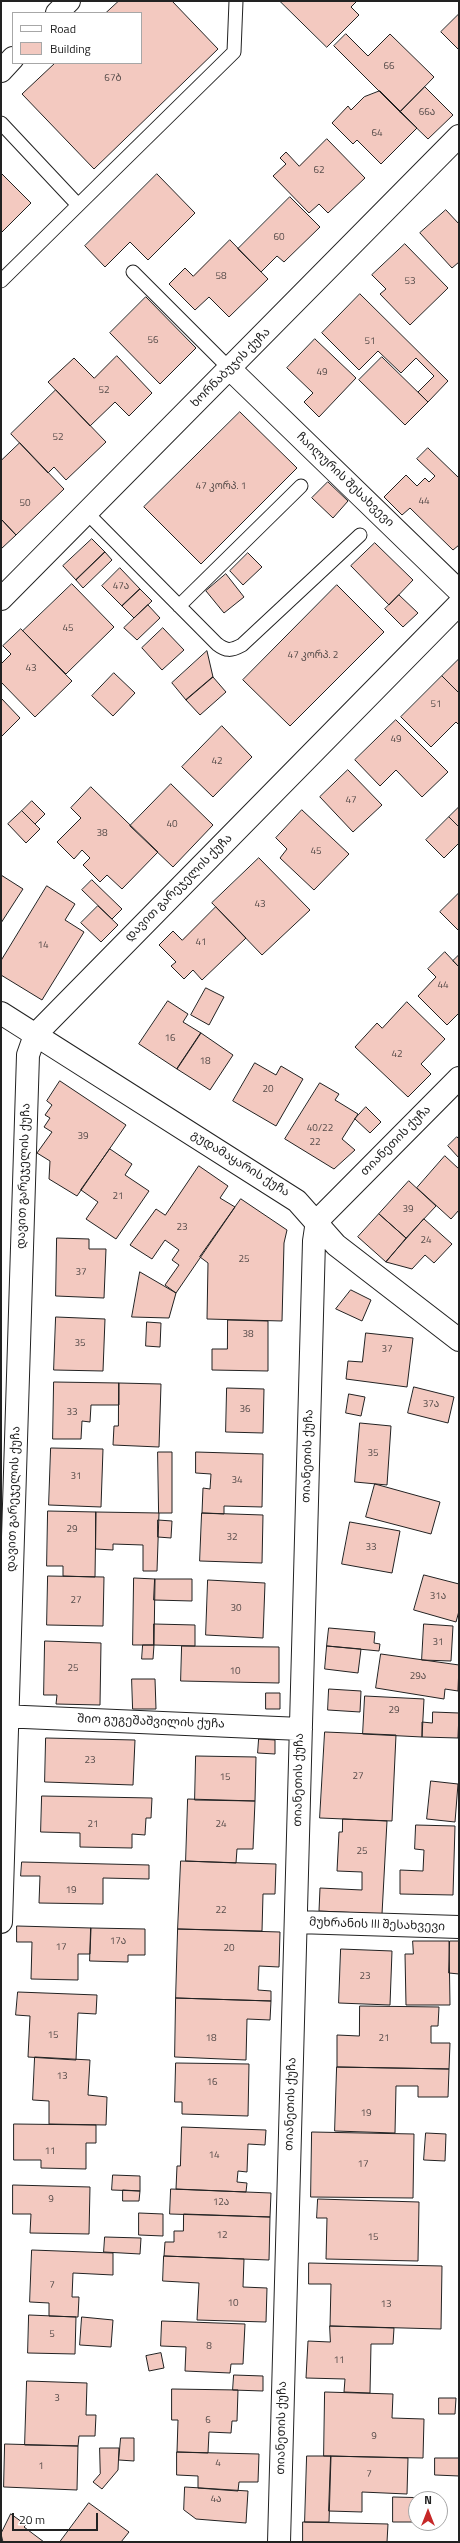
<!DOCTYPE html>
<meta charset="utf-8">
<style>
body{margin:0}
#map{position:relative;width:460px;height:2543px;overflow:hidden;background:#fff;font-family:"Titillium Web",sans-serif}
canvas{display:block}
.frame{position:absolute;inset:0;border:2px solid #222;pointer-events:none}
.legend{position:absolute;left:12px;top:12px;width:130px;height:52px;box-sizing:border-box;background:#fff;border:1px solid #a7a7a7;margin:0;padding:5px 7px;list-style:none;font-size:12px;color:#222}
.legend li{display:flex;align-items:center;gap:8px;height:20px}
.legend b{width:20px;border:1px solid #a7a7a7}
.north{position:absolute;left:408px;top:2491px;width:40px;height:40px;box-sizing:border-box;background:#fff;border:1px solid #a7a7a7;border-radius:50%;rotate:0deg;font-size:11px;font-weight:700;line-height:16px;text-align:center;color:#222}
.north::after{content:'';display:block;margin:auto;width:14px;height:18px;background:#c62828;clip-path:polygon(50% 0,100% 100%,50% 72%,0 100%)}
.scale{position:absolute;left:12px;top:2513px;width:86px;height:18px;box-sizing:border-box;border:2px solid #222;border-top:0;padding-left:5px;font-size:12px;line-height:14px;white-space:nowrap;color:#222;-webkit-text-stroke:3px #fff;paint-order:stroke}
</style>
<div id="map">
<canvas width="460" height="2543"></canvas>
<div class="frame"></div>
<ul class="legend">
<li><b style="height:5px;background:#fff"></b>Road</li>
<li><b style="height:11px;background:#f3c9c0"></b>Building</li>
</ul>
<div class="north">N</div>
<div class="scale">20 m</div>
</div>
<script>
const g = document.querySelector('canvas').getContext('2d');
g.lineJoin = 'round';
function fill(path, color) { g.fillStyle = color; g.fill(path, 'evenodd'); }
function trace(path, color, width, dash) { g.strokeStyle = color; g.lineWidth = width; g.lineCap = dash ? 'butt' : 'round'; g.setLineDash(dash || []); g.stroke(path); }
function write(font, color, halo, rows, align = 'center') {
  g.font = font + ' "Titillium Web","Noto Sans Georgian",sans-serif'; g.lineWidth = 3; g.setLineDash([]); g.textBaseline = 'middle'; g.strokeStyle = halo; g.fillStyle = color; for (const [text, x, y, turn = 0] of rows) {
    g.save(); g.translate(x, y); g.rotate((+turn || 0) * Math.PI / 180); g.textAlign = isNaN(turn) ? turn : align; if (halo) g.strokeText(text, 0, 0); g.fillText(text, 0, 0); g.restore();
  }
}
const building = new Path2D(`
 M119,1H172L218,49L94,169L22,94L55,63H141V13H106Z
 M280,1H357L351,7L359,15L327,47Z
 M459,14V48L458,49L441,32Z
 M346,34L368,56L390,34L434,77L400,112L334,46Z
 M425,87L453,115L428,139L400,112Z
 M380,91L417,128L381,164L357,140L353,144L332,123L348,106L351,110L364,97Z
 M327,139L365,178L328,213L319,204L309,213L273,176L286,164L280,158L286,152L299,166Z
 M1,173L31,203L1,233Z
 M157,174L195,213L148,260L130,242L105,267L85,246Z
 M290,197L320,227L284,262L277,256L261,272L238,249Z
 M446,210L459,224V262L452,268L420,233Z
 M230,240L268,279L229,317L209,297L195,310L169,284L185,268L193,276Z
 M405,244L448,288L410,325L380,294L386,289L372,275Z
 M360,294L448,381L428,402L418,392L434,376L416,358L401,373L378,351L359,370L322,333Z
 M146,297L196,348L160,384L110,333Z
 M315,339L356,378L319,417L304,402L313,393L287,368Z
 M117,356L152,393L129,416L115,402L90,426L48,382L74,358L94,378Z
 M382,357L428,402L405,425L359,380Z
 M56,390L106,442L66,480L54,467L48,473L11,434Z
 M240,412L297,468L201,564L144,507Z
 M20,443L64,489L16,535L1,519V461Z
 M428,448L459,478V545L453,550L410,508L402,515L384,497L406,475L417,486L425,478L429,482L435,476L417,459Z
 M328,482L348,501L333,518L312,498Z
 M1,519L16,535L1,549Z
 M92,539L105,552L76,580L63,566Z
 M375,543L413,580L389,605L351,566Z
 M105,552L112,560L83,588L76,580Z
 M248,553L262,567L243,585L230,571Z
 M120,568L140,589L122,606L102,586Z
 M226,574L244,597L224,613L206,591Z
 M72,584L114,627L66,674L23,631Z
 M337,585L384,632L290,726L243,680Z
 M140,589L152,601L134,618L122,606Z
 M399,595L418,613L403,627L385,609Z
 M148,605L160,618L137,640L124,628Z
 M163,628L184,650L162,670L142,648Z
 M21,629L72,681L35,717L1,682V664L11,654L3,646Z
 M207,651L213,677L186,700L172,683Z
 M459,659V693L442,676Z
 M114,673L135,693L113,716L92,696Z
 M442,676L459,693V725L456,722L431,747L401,717Z
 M213,677L226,692L200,715L186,700Z
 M1,698L20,718L1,737Z
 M396,720L448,772L422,797L396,770L380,786L355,760Z
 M222,726L252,757L213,797L182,767Z
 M348,770L382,805L353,832L320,797Z
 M171,784L213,825L173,867L130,826Z
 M91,787L158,852L122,889L107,875L100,882L83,865L90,858L82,850L74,859L57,842L81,818L71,808Z
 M32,801L45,814L35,824L22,811Z
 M459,807V827L449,817Z
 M302,810L349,854L314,890L280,858L287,849L276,838Z
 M22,811L40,829L26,843L8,824Z
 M449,817L459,827V843L444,858L426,840Z
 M259,858L310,910L262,955L212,903Z
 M1,875L23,889L1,923Z
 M92,880L122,909L112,919L82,890Z
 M47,886L75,904L65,920L84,932L42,1000L1,975V961Z
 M459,893V931L440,912Z
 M98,906L118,925L101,942L81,923Z
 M216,907L246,938L202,980L193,970L184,979L171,966L176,962L159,945L173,931L182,940Z
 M445,952L459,967V1013L447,1025L418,996L436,977L428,969Z
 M459,955V967L453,961Z
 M206,988L224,997L209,1025L191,1015Z
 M168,1001L188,1014L183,1022L201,1033L177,1069L139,1044Z
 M407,1002L445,1039L421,1064L431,1074L408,1097L355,1047L377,1023L382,1028Z
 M201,1033L233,1055L210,1090L177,1069Z
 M255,1063L276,1075L281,1066L303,1079L276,1126L233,1101Z
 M60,1081L126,1125L77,1196L49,1179L50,1161L37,1153L52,1132L44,1127L50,1118L45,1115L52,1105L47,1101Z
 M320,1083L339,1094L335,1100L358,1114L342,1139L355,1150L334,1169L285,1139Z
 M366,1107L381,1122L370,1133L355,1119Z
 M457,1137L459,1139V1158L448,1146Z
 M110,1149L132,1164L125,1175L149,1191L116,1239L86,1219L98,1202L81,1190Z
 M445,1156L459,1169V1210L451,1219L417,1188Z
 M199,1166L228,1186L220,1198L235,1207L176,1293L165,1285L179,1265L172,1260L179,1250L165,1240L152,1259L130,1245L156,1209L165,1215Z
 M409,1181L436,1206L406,1238L379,1214Z
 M241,1199L287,1230L284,1243L282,1321L207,1319L208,1263L200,1257Z
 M379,1214L406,1238L386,1262L358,1237Z
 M424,1219L452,1244L434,1263L425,1255L412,1269L386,1262Z
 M57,1238L89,1239V1249H106L104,1298L56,1296Z
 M140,1272L176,1293L169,1318L132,1317Z
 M351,1290L371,1300L362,1321L336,1309Z
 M56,1317L105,1319L103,1371L54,1370Z
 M228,1320L268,1321V1371L212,1370V1349H227Z
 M147,1322L161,1323L160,1347L146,1346Z
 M366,1333L413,1338L407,1387L346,1379L348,1361L362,1362Z
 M54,1382L119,1383V1405H91L90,1422L82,1421L81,1439H53Z
 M119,1383L161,1384L159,1447L113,1445L114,1426H118Z
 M414,1387L454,1397L448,1423L408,1413Z
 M227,1388L264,1389L263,1433L226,1432Z
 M349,1394L365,1397L361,1416L346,1413Z
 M360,1423L391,1426L387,1485L355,1482Z
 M51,1448L103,1449L101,1507L49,1505Z
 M158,1452H172V1513H159Z
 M196,1452L263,1454L262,1507L224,1506V1514L202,1513L203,1488L210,1489L211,1474L196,1473Z
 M375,1484L440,1502L431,1534L366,1517Z
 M48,1511L96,1512L95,1577L63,1576V1566H47Z
 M96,1512L159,1513L157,1571H143V1545L113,1544V1550L96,1549Z
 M202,1513L263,1515L262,1563L200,1561Z
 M158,1520L172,1521L171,1538L158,1537Z
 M350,1522L400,1531L392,1573L342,1564Z
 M424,1575L459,1584V1611L456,1622L414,1610Z
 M48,1576L104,1577L103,1626L47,1625Z
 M134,1578L155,1579L154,1645H133Z
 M155,1579H192V1601L154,1600Z
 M208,1580L265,1583L263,1638L206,1635Z
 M154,1624L195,1625V1646L154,1645Z
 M424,1624L453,1626L451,1661L422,1660Z
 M329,1628L375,1632L374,1643L380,1644L379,1651L327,1646Z
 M45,1641L101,1643L100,1705L56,1704L57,1695H44Z
 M143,1645H154L153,1659H142Z
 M182,1646L279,1647V1683L181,1681Z
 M327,1646L361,1649L358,1673L325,1669Z
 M381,1654L459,1665L458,1691L445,1689L444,1699L376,1688Z
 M132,1679H155L156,1709H133Z
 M329,1689L361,1691L360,1712L328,1710Z
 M266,1693H280V1709H266Z
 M365,1696L424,1699L422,1737L363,1734Z
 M433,1712L459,1713L458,1738L422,1737V1722L432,1723Z
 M325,1732L396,1735L392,1821L320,1818Z
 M46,1738L135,1740L133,1785L45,1782Z
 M259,1739L275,1740V1754L258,1753Z
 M196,1756L256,1757L255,1801L195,1800Z
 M431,1781L458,1784L455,1822L427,1819Z
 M42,1796L152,1798L151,1818H146L145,1835L132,1834V1848L80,1847V1833L41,1832Z
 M188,1799L255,1801L253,1849H237L236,1863L186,1861Z
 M343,1819L387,1821L382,1914L319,1911L320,1888L362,1890V1872L337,1871L339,1832H342Z
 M416,1825L455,1826L453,1895L400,1894V1870L423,1871L424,1850L415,1849Z
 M181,1861L276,1864L275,1894H263L262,1931L178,1929Z
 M22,1862L149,1865V1879L103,1878V1904L39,1903L40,1876H21Z
 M17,1926L91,1928L90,1954H78V1980L31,1979L32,1942H17Z
 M91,1928L145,1929V1955H128V1962L90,1961Z
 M178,1929L280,1932L279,1967L259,1966L258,1990L271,1991V2001L176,1998Z
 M413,1941H449L450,2005H406L405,1954H413Z
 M450,1941H459V1974L449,1973Z
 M341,1949L392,1951L390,2005L339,2003Z
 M18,1992L97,1995L96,2014L78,2013L76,2060L28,2057L30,2016L16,2015Z
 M176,1998L271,2001L270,2020L247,2019L246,2060L175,2057Z
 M360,2006L439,2007L438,2026H431V2043H450L449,2069L337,2067V2035L359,2036Z
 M35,2057L90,2060L88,2095L107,2097L106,2125L49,2124V2101L33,2100Z
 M176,2063L249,2064L248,2116L182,2114V2102H175Z
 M337,2067L449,2069L448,2097H418V2086H396L395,2133L335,2131Z
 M14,2124L96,2125V2143H86V2169L41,2168V2160H14Z
 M182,2127L266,2130L265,2145L248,2144L247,2172L238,2171L237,2182L247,2183L246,2192L176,2189L177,2166H180Z
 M312,2132L414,2134L413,2198L311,2197Z
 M426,2133L446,2134L445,2161L424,2160Z
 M113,2175L140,2176V2191L112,2190Z
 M13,2185L90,2187L89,2234L30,2233L31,2214H13Z
 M171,2189L271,2193L270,2217L170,2214Z
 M123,2190L140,2191L139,2201H123Z
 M318,2199L419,2202L418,2261L326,2259L327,2218H317Z
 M139,2213L163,2214V2236L139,2235Z
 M184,2214L270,2217L269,2260L164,2256L165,2242H174V2231H183Z
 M105,2237L141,2238L140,2254L104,2252Z
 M32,2250L113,2253V2275L73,2273L72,2297H79L78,2317L49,2316V2303L30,2302Z
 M164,2256L244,2259L243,2287L267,2288L266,2322L197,2320L199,2283L163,2281Z
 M309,2263L442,2266L441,2329L330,2326L331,2284H309Z
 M29,2315L76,2317L75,2354L28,2353Z
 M82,2317L113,2320L111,2347L80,2345Z
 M162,2321L245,2324L243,2364H231L230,2373L185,2371L186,2347L161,2346Z
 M330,2326L394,2328L393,2344H371L370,2393L344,2392L345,2379L306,2378L308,2341L330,2342Z
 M161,2353L164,2368L149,2371L146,2356Z
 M234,2375L263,2376V2391L233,2390Z
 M27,2381L87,2383L86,2415H96L95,2436H79L78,2446L25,2445Z
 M172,2389L238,2390L237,2421H232L231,2433L209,2432L208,2453L177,2452L178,2420H172Z
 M325,2392L393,2394L392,2418L424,2419L423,2458L324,2456Z
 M439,2398H456L455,2414H439Z
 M121,2438H134V2461L119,2460Z
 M5,2444L78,2446L77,2490L4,2487Z
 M100,2448H119L118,2470L102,2489L93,2482L100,2474Z
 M177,2452L259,2454L258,2482H239L238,2491L198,2488V2476L177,2475Z
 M307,2456H331L329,2522H305Z
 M331,2456L408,2458L407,2494L362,2492V2512L329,2511Z
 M435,2458H459V2476L435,2475Z
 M185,2487L248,2491L246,2523L196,2519L184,2510Z
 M393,2497L434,2498V2499H416V2522H393Z
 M89,2503L129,2532L121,2542H60Z
 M11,2514L26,2525L24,2527L44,2542H3L1,2534Z
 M303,2522L388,2524L387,2542H303Z`);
fill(building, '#f3c9c0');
trace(building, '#222', 1);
const service = new Path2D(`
 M1,123L78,205
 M133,272L230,369
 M1,281L234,52L236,1
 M87,513L217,644C226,651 231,651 242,645L360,535
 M179,606L301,486`);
const minor = new Path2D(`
 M230,369L459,591
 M1,599L459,136
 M1,1013L297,1201L336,1245L459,1340
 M1,1716L301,1729
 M1,1922L28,1055L35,1035L459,604
 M296,1922L459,1927
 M279,2542L314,1241L317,1221L459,1078`);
const tertiary = new Path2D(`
 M57,13L69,1
 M1,71L13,58`);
trace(service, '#222', 15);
trace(minor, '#222', 24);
trace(tertiary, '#222', 24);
trace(service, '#fff', 13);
trace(minor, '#fff', 22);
trace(tertiary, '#fff', 22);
write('10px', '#564c4a', null, [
 ["66",389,67],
 ["67ბ",113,79],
 ["66ა",427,113],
 ["64",377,134],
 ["62",319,171],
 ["60",279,238],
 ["58",221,277],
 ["53",410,282],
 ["56",153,341],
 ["51",370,342],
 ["49",322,373],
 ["52",104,391],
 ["52",58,438],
 ["47 კორპ. 1",221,487],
 ["44",424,502],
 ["50",25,504],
 ["47ა",121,587],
 ["45",68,629],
 ["47 კორპ. 2",313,656],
 ["43",31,669],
 ["51",436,705],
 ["49",396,740],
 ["42",217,762],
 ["47",351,801],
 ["40",172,825],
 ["38",102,834],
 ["45",316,852],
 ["43",260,905],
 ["41",201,943],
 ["14",43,946],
 ["44",443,986],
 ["16",170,1039],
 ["42",397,1055],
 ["18",205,1062],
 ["20",268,1090],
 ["40/22",320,1129],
 ["39",83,1137],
 ["22",315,1143],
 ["21",118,1197],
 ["39",408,1210],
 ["23",182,1228],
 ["24",426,1241],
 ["25",244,1260],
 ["37",81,1273],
 ["38",248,1335],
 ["35",80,1344],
 ["37",387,1350],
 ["37ა",431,1405],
 ["36",245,1410],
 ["33",72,1413],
 ["35",373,1454],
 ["31",76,1477],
 ["34",237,1481],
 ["29",72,1530],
 ["32",232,1538],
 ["33",371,1548],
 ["31ა",438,1597],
 ["27",76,1601],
 ["30",236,1609],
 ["31",438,1643],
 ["25",73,1669],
 ["10",235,1672],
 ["29ა",418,1677],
 ["29",394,1711],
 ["23",90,1761],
 ["27",358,1777],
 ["15",225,1778],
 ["21",93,1825],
 ["24",221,1825],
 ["25",362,1852],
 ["19",71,1891],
 ["22",221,1911],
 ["17ა",118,1942],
 ["17",61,1948],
 ["20",229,1949],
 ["23",365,1977],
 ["15",53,2036],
 ["18",211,2039],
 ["21",384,2039],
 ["13",62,2077],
 ["16",212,2083],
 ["19",366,2114],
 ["11",50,2152],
 ["14",214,2156],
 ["17",363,2165],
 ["9",51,2200],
 ["12ა",221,2203],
 ["12",222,2236],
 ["15",373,2238],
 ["7",52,2286],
 ["10",233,2304],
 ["13",386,2305],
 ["5",52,2335],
 ["8",209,2347],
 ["11",339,2361],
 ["3",57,2399],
 ["6",208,2421],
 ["9",374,2437],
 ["4",218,2464],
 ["1",41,2467],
 ["7",369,2475],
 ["4ა",216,2500]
]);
write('12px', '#222', '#fff', [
 ["ხორნაბუჯის ქუჩა",231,368,-45],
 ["ჩაილურის შესახვევი",345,480,44],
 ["დავით გარეჯელის ქუჩა",179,888,-45],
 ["თიანეთის ქუჩა",396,1141,-45],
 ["გუდამაყარის ქუჩა",240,1164,32],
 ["დავით გარეჯელის ქუჩა",24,1176,-88],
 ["თიანეთის ქუჩა",308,1456,-88],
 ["დავით გარეჯელის ქუჩა",14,1499,-88],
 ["შიო გუგეშაშვილის ქუჩა",151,1722,2],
 ["თიანეთის ქუჩა",299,1780,-89],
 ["მუხრანის III შესახვევი",377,1925,2],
 ["თიანეთის ქუჩა",291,2104,-88],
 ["თიანეთის ქუჩა",282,2428,-89]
]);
</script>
